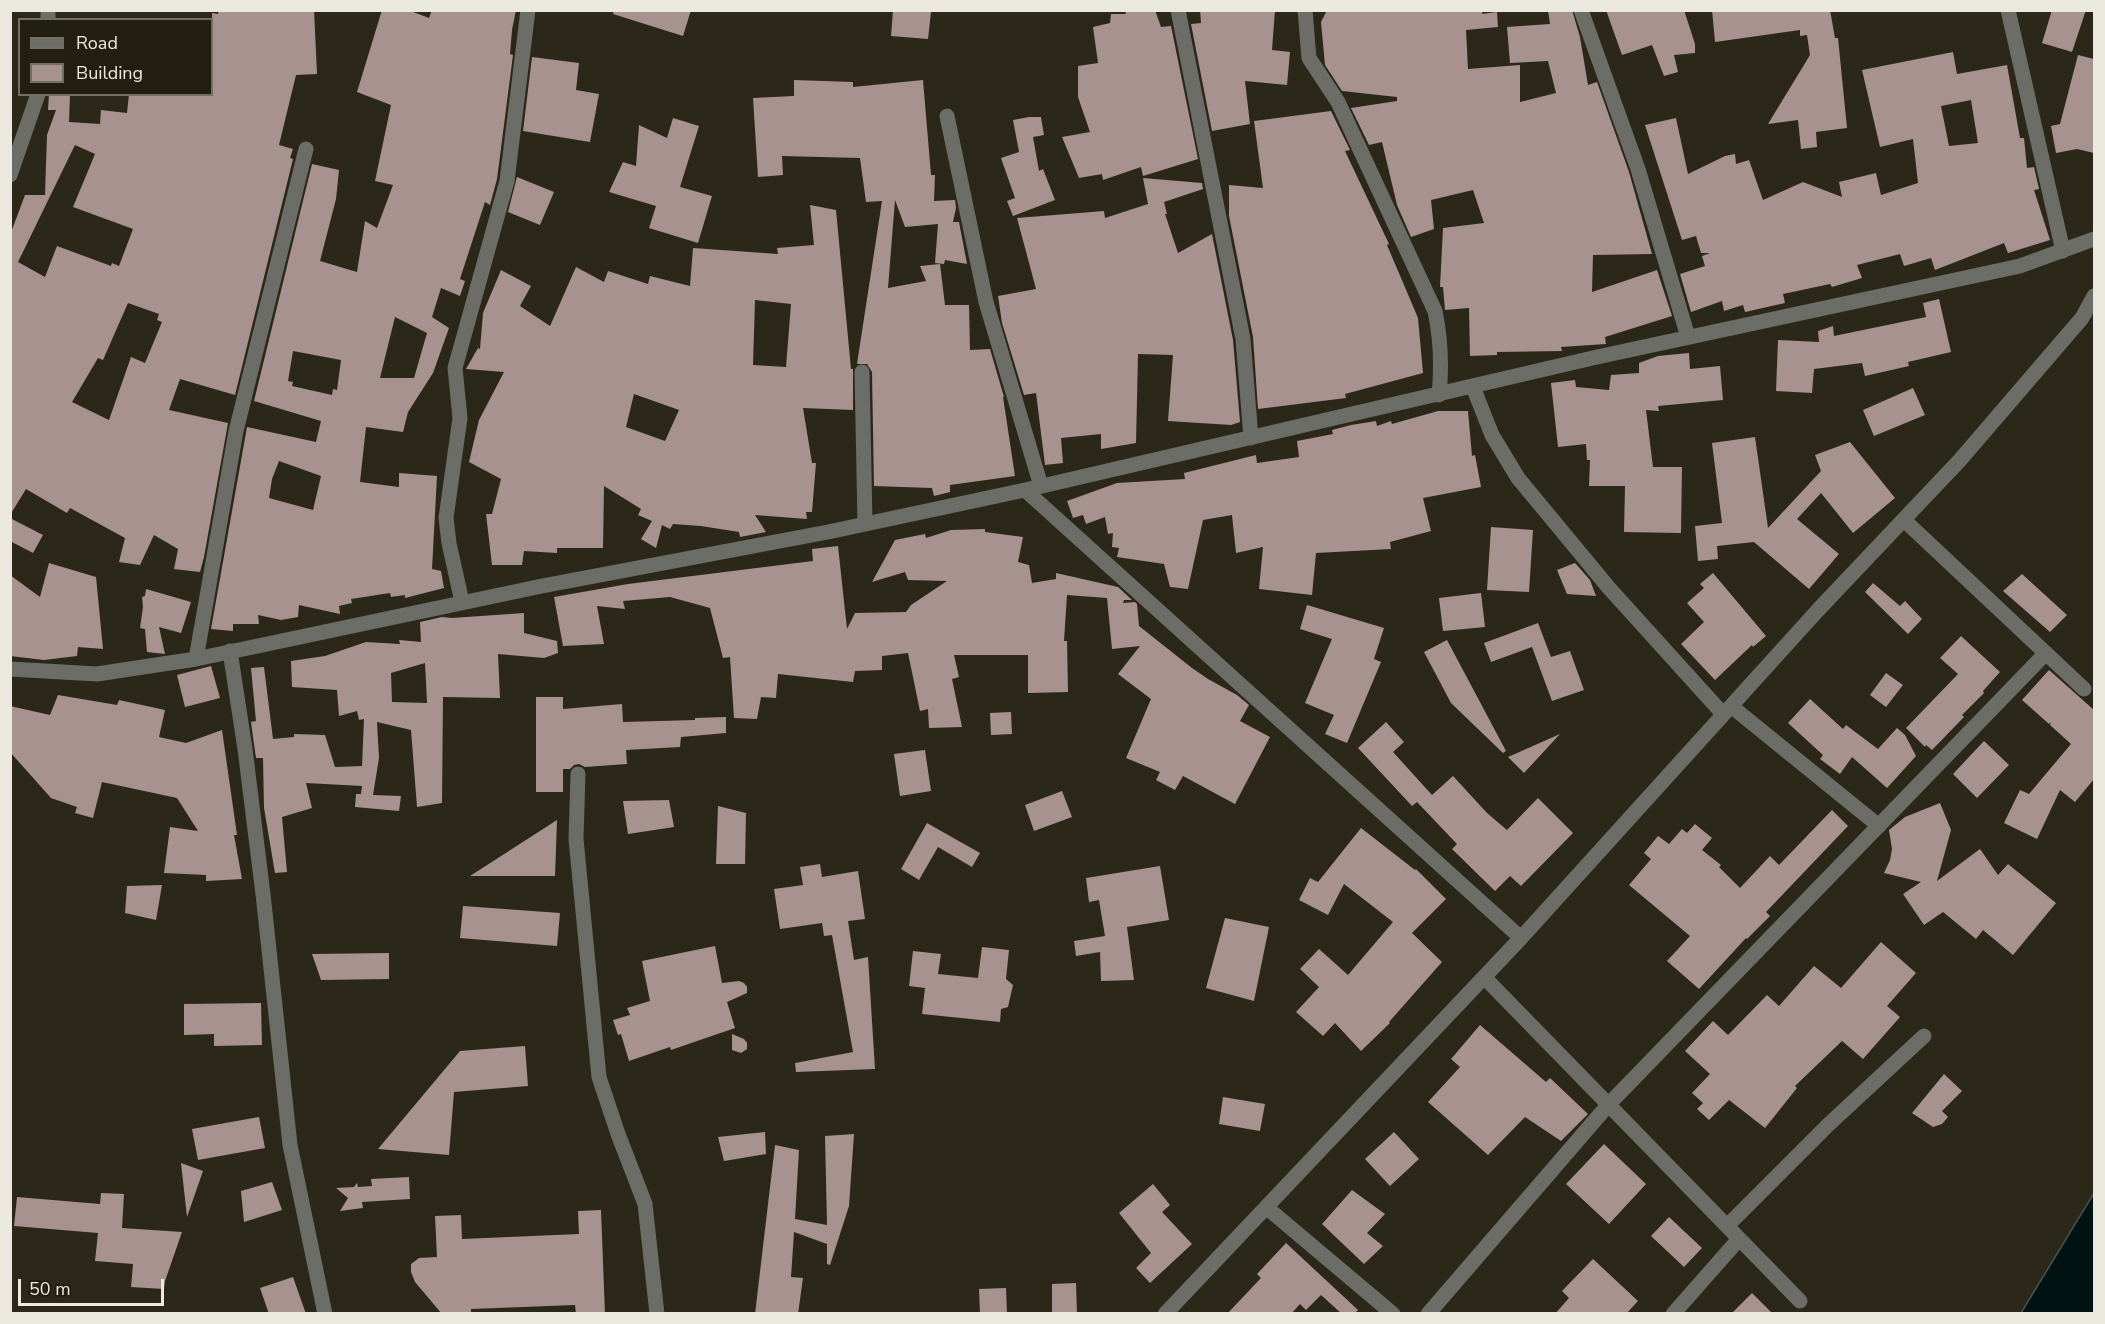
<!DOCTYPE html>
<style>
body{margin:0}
#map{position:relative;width:2105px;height:1324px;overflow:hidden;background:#2b2819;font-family:"Nunito Sans",sans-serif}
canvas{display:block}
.frame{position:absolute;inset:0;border:12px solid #ebe8df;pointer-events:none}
.legend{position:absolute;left:18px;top:18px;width:195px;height:78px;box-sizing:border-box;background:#221e10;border:2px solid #726f63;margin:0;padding:8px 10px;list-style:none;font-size:18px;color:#ebe8df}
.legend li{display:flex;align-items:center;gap:12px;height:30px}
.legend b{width:30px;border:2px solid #726f63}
.scale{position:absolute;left:18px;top:1279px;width:146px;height:27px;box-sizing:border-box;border:3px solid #ebe8df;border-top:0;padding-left:8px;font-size:18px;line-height:21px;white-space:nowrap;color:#ebe8df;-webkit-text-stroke:4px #221e10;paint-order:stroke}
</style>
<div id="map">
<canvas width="2105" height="1324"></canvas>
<div class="frame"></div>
<ul class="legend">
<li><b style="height:8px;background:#6b6d66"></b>Road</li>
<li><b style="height:16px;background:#a7928f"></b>Building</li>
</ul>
<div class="scale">50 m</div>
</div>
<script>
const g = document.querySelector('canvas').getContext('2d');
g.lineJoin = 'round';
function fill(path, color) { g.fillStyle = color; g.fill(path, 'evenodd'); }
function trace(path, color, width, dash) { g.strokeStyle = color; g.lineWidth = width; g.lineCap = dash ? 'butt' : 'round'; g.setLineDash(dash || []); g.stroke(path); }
const water = new Path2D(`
 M2094,1193V1313H2021Z`);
fill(water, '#011213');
trace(water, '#475250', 1.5);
fill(new Path2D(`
 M219,10H314L317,74L296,75L279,145L293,149L290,158L293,159L235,395L180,379L169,410L228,423L204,557L200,572L174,569L178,549L154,535L140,565L119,562L125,538L70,508L67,513L26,489L10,515V235L25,195H45L47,135L56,110H48L49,94H70L69,122L100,124L101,110L127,113L129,94H212V13L218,14ZM75,145L95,154L73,207L133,229L119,266L112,263L111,266L57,246L45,277L18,262ZM128,303L159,314L157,320L162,322L145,363L131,357L109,420L72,402L98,358L103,360Z
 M382,10H408L429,18L432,10H516L512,30L510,54L513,55L497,179L490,205L485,202L460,279L465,281L460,296L441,288L432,317L449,328L433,373L408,412L403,432L366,427L360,482L399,487V473L437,476L432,569L441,571L444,588L405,598V595L391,597L390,593L351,599L352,603L339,606L340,614L299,605L298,617L281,620L258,615L259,624H233V631L211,629L247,427L316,442L321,421L254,401L312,164L339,170L336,199L320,261L357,272L365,221L377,228L393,185L375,181L391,105L357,92ZM395,317L427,333L414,378H380ZM293,351L341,360L337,390L333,389L332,395L292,386L293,382L288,381ZM279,461L321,476L313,510L269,498L272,479Z
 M614,10H691L683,36L613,14Z
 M893,10L931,12L928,39L891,36Z
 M1125,10H1155L1161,27L1171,26L1198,159L1143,176L1141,167L1103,180L1102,174L1079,178L1062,137L1090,132L1078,97V66L1098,63L1093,27L1110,23L1111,14H1126Z
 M1200,10H1275L1272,50L1290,52L1287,85L1245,81L1250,124L1212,131L1191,24L1201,23Z
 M1327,10H1483L1482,14L1497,12L1498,27L1466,30L1468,69L1520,65V102L1556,93L1548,61L1510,63L1507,27L1550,24L1548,10H1572L1580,37L1588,85L1597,82L1629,172L1652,254L1593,255L1592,292L1657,270L1672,316L1605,337L1606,344L1561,347L1562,351L1497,352V355L1470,356L1469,308L1445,310L1443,287H1440L1443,228L1484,223L1473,190L1431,200L1434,229L1411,237L1397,205L1382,142L1369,145L1351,108L1397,101V97L1342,91L1325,65L1321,22Z
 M1606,10H1684L1695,44V53L1674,55L1678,72L1664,76L1652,45L1622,55Z
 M1712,10H1830L1835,38H1838L1847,128L1816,132L1817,147L1801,149L1798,120L1768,124L1810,55L1807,35L1800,36V30L1715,42Z
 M2052,10H2086L2072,52L2042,43Z
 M1953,52L1957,74L2007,65L2020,138H2024L2027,168L2034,167L2039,189L2034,190L2050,240L2008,253L2004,243L1935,270L1931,258L1904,266L1900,254L1857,265L1862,278L1832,287L1830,284L1783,294L1785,303L1745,312L1743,305L1724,311L1722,301L1691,312L1680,274L1705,266L1702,256L1710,253H1701L1696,236L1682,240L1645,125L1676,118L1688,174L1725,156L1735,154L1736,164L1749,160L1763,200L1803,182L1842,197L1839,182L1876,173L1881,195L1918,183L1913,139L1880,147L1862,70ZM1971,100L1978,143L1949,146L1941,106Z
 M2078,55L2094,59V153L2077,149L2056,153L2051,126L2060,124Z
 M532,57L579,63L576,90L599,94L590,142L523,131Z
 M794,80L853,82V87L923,80L931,175H935L934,201L955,200L956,208L953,222H959L967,264L945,260L944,264L935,263L938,224L905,227L895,200L888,288L926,281L920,266L940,264L945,305H969L970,350L990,349L1004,397H1003L1015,476L950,485V492L934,496L932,488L874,486L872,372L867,364H857L882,201L866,202L860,158L782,156L783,175L758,177L753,98L794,96Z
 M1331,111L1350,150L1345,151L1389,244L1387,245L1418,318L1423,373L1345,394L1346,398L1258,409L1253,337L1229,216V185L1263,188L1254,121Z
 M1029,117H1041L1044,135L1033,137L1039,171L1043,169L1055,200L1013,216L1007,201L1015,198L1001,158L1019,152L1013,120Z
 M673,118L699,126L680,187L712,196L698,243L649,228L656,206L609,192L623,162L636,166L639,125L667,138Z
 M517,177L554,192L540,225L508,212Z
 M1143,178L1202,183L1203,189L1164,202L1167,214H1165L1178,253L1212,234L1233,340L1240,422L1231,425L1168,421L1173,355L1138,354L1136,443L1101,449V434L1061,438L1063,463L1045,465L1036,393L1024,395L1002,323L998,296L1036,289L1017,218L1104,211L1105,218L1148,204Z
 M810,205L836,210L851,369H853V410L803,408L812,463H816L812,512H806L807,519L755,515L766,532L740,537L739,532L701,526L673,524L670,529L662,525L656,548L641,539L652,521L638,515L641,509L604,486L603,548H557V553L524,551L522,565H492L486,514H492L501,479L469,462L479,420L504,372L466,369L478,348L480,349L483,313L501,270L531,286L520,306L550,326L576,267L604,282L608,271L648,284L650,276L690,286L693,248L778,254L777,248L814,245ZM755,300L791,304L786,367L753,365ZM634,394L679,410L665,441L626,427Z
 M1939,299L1951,352L1908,362L1909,366L1865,376L1862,363L1814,369L1812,393L1776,391L1778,340L1819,342L1818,331L1833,326L1834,336L1926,317L1923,303Z
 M1689,353L1690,369L1720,366L1723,400L1658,406L1659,411L1646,410L1653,467H1682L1681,533L1624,532L1625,486H1589L1590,460H1587L1586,444L1558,447L1551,383L1575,380L1576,387L1609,390L1611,375L1639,373V363L1658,356Z
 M1913,388L1925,415L1874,436L1863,410Z
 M1438,411H1468L1472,456L1475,455L1481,487L1423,498L1431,531L1390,542L1391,549L1316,553L1312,595L1259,589L1263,547L1236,553L1232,515L1203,520L1188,589L1170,587L1164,564L1117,557L1119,548L1112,547L1113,533L1108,534L1105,517L1086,524L1083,515L1073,518L1067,501L1117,483L1185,479L1184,473L1256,455L1257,463L1299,457L1297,441L1333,434L1332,430L1351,425L1376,421L1377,426L1391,421L1392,424Z
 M1755,437L1768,528L1821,471L1815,455L1850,442L1895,498L1853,533L1821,493L1797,519L1839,554L1809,589L1754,542L1717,546L1718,559L1698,561L1695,526L1722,523L1712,443Z
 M10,518L43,535L33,553L10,541Z
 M1491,527L1533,530L1529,592L1487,590Z
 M985,529V532L1023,537L1018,562L1029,565L1032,583L1056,579V573L1118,587L1132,600H1124L1123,603L1135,602L1137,604L1139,626L1192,668L1208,679L1237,695L1249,705L1240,721L1270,737L1235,804L1183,776L1175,790L1156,780L1160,772L1126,758L1151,699L1118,674L1140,646L1112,649L1107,598L1067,595L1064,641H1067L1068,692L1028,693V655H954L959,677L952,679L962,727L929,728L928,709L920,711L908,653L882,656V670L855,671L853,682L778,674L776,698L761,697L757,719L734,718L730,657L723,658L710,608L670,597L623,601L625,609L597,606L604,644L563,646L554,597L628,584L813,561L812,549L838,546L847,629L855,613L906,612L911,605L947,581L908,580L905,572L872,582L895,540L925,534L926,538L951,530Z
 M49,563L96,577L103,649L78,647L77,656L44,660L10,656V575L40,597Z
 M1575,563L1590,580L1596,596L1567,594L1557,570Z
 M1713,573L1766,636L1753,647L1752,645L1715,680L1681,644L1704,622L1687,603L1704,588L1700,584Z
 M2022,574L2067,615L2050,632L2003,591Z
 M1873,583L1900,606L1905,601L1922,619L1908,634L1865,592Z
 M146,589L191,602L181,633L159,627L165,654L147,652L145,629L140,628L143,607L142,597L145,596Z
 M1481,593L1485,627L1443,631L1439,598Z
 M1307,605L1384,628L1374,659L1381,662L1347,743L1325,734L1334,715L1305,703L1332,639L1300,629Z
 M524,613V633L557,641L558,653L544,658L498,654L500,698L443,697L442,803L417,807L411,730L377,722L379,758L373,795L401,796L399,811L355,807L356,794H361L362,786L306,783L312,808L282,817L287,872L275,873L264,808L263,758H256L253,737L251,722L256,721L251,668L264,667L273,739L294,737V734L325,735L335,767L362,766L364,719L359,720L357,711L339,716L337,690L292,687L291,661L325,656L366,642L400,644L399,640L421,642L420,622L442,617L452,618ZM425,663L427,703L392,702L391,673Z
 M1538,623L1551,657L1570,651L1584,690L1552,701L1532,647L1491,662L1484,643Z
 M1961,636L2000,672L1983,691L1984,693L1962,715L1964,717L1932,750L1926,745L1925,747L1906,728L1958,674L1940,658Z
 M1447,640L1506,751L1503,753L1451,703L1424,652Z
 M211,666L220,698L185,707L177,675Z
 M2049,670L2094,710V779L2075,802L2060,790L2037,839L2004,823L2020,790L2029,794L2071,744L2050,725L2051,722L2049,724L2022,700Z
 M1886,673L1903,685L1886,707L1870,695Z
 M58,695L117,705L119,700L165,710L159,737L186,743L222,730L237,835H234L242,879L206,881V875L164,873L170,827L198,831L177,798L102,782L93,818L75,813L77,807L51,798L10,752V706L50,715Z
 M536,697H563V709L622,704L623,722L695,720V718L726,717V733L681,737L680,747L626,750L627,764L585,767L579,764L574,765L570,769H563V792H536Z
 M1810,699L1843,729L1846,725L1878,749L1897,728L1905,735L1916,756L1887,788L1852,757L1840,774L1820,759L1823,755L1788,723Z
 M1011,712L1012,734L991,735L990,713Z
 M1386,722L1404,742L1393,752L1432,795L1453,776L1487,813L1507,830L1538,798L1573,833L1521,886L1510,876L1495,891L1452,849L1457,844L1417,802L1412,806L1358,748Z
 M1560,734L1524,773L1508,757Z
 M1984,741L2009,765L1977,798L1953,774Z
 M925,750L931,791L900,796L894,754Z
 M1062,791L1072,817L1034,831L1025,805Z
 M669,800L674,827L628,834L623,801Z
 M1940,803L1951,830L1937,881L1980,849L1998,875L2008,864L2056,903L2013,955L1983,930L1976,939L1943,912L1924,925L1903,894L1921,882L1884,873L1890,860L1892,849L1889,830L1905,817Z
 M718,806L746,813L745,864H716Z
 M1832,810L1848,826L1766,912L1770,916L1747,939L1746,938L1699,989L1667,961L1690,936L1629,885L1651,859L1644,853L1658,836L1669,844L1682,829L1687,833L1695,824L1712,838L1702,850L1721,865L1719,867L1740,888L1770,856L1779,865Z
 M557,820L555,876H470Z
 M927,823L980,853L972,867L938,847L919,880L901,869Z
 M1361,828L1415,870L1416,869L1446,899L1412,933L1442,962L1389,1022L1390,1023L1361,1051L1335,1023L1323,1036L1296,1012L1319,987L1300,969L1319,949L1348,975L1393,922L1344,884L1328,915L1299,900L1310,878L1318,882Z
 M820,864L822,877L858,871L865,919L848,921L854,960L868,957L875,1069L796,1072L795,1063L853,1052L832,935L824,936L822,923L780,929L774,889L803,885L800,867Z
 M1160,866L1169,920L1127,927L1134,980L1101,981L1100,952L1076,956L1074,941L1105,936L1099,900L1089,902L1086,878Z
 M162,885L156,920L125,913L127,886Z
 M463,906L560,913L557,946L460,938Z
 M1225,918L1269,927L1254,1001L1206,988Z
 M1881,942L1916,973L1887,1006L1900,1017L1863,1059L1842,1041L1795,1086L1797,1088L1765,1128L1729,1100L1709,1120L1697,1109L1703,1103L1692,1093L1710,1074L1685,1051L1713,1021L1728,1035L1767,995L1779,1006L1814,966L1841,988Z
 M715,946L722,983L739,981L744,983L747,987V993L727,1002L735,1028L671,1050L670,1047L629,1061L621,1034L618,1035L613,1020L630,1015L627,1008L650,1001L642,961Z
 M982,947L1009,950L1006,979L1013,985L1008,1007L1001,1009L1000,1022L922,1014L925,988L909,986L913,951L941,954L938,974L978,978Z
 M389,953V979L321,980L312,954Z
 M261,1003L262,1045L214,1046V1034L184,1035V1004Z
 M1480,1025L1546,1082L1550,1078L1588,1114L1561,1141L1525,1117L1488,1155L1428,1102L1460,1067L1451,1059Z
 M732,1034L744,1039L747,1043V1049L741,1053L732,1050Z
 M525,1046L528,1086L454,1092L449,1155L378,1149L460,1051Z
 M1944,1074L1962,1091L1942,1111L1948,1117L1942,1124L1933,1127L1912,1113Z
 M1223,1097L1265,1104L1260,1131L1219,1124Z
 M259,1117L265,1148L198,1160L192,1129Z
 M765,1132L766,1154L724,1161L718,1137Z
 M1394,1132L1419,1159L1390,1186L1365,1159Z
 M854,1134L849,1206L830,1265L827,1264V1244L794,1232L791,1277L803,1278L798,1314H755L775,1145L799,1150L795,1219L827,1225L825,1136Z
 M1604,1144L1646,1184L1609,1224L1566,1184Z
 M181,1163L203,1171L187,1217Z
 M409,1177L410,1199L362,1202L363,1208L340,1211L348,1198L336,1188L354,1187L357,1183L358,1187L372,1186L371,1179Z
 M272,1182L282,1210L244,1222L241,1191Z
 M1153,1184L1170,1205L1162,1212L1192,1244L1150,1283L1136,1268L1151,1253L1119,1213Z
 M1352,1190L1385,1214L1367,1233L1383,1246L1364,1264L1322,1224Z
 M101,1193L124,1194L122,1228L182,1232L165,1281L164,1289L131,1287L133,1264L95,1261L98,1233L14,1226L17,1197L100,1204Z
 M601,1210L605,1314H576L575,1305L471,1309V1314H442L415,1282L411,1272V1264L419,1258L437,1257L435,1216L461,1215L462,1239L579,1234L578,1211Z
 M1669,1217L1702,1248L1684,1267L1651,1236Z
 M1286,1243L1358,1310L1354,1314H1342L1321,1295L1306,1310L1300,1304L1291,1314H1227L1261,1278L1257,1274Z
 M1593,1259L1638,1301L1626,1314H1555L1569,1298L1562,1291Z
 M293,1277L306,1314H269L260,1288Z
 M1076,1283L1077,1314H1052V1284Z
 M1006,1288L1007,1314H980L979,1289Z
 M1752,1293L1773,1314H1731Z`), '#a7928f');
trace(new Path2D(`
 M1178,10L1243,339L1251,438
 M1305,10L1309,58L1338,102L1435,311C1441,340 1442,366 1439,395
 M1581,10L1638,169L1688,337
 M2008,10L2063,251
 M48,20V10
 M947,116L986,302L1041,486
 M10,175L38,94
 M862,372L865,524
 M1473,387L1492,435L1518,478L1609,588L1723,714
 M1025,490L1521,938
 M1904,520L2084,689
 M462,602L449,543L446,518L460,418L455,368L507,181L528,10
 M230,651L245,749L263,894L290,1145L325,1314
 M196,659L236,431L306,149
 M10,669L97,674L196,659L542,586L828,532L1025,490L1597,357L2020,266L2094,239
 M1731,706L1879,826
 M578,774L576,839L599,1077L618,1134L645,1204L657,1314
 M1484,977L1800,1301
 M1266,1207L1393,1314
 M1727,1226L1828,1125L1924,1036
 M1165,1314L1521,938L1818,610L1960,460L2082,318L2094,296
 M1428,1314L1609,1104L2046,653
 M1673,1314L1739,1239`), '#6b6d66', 15);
</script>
